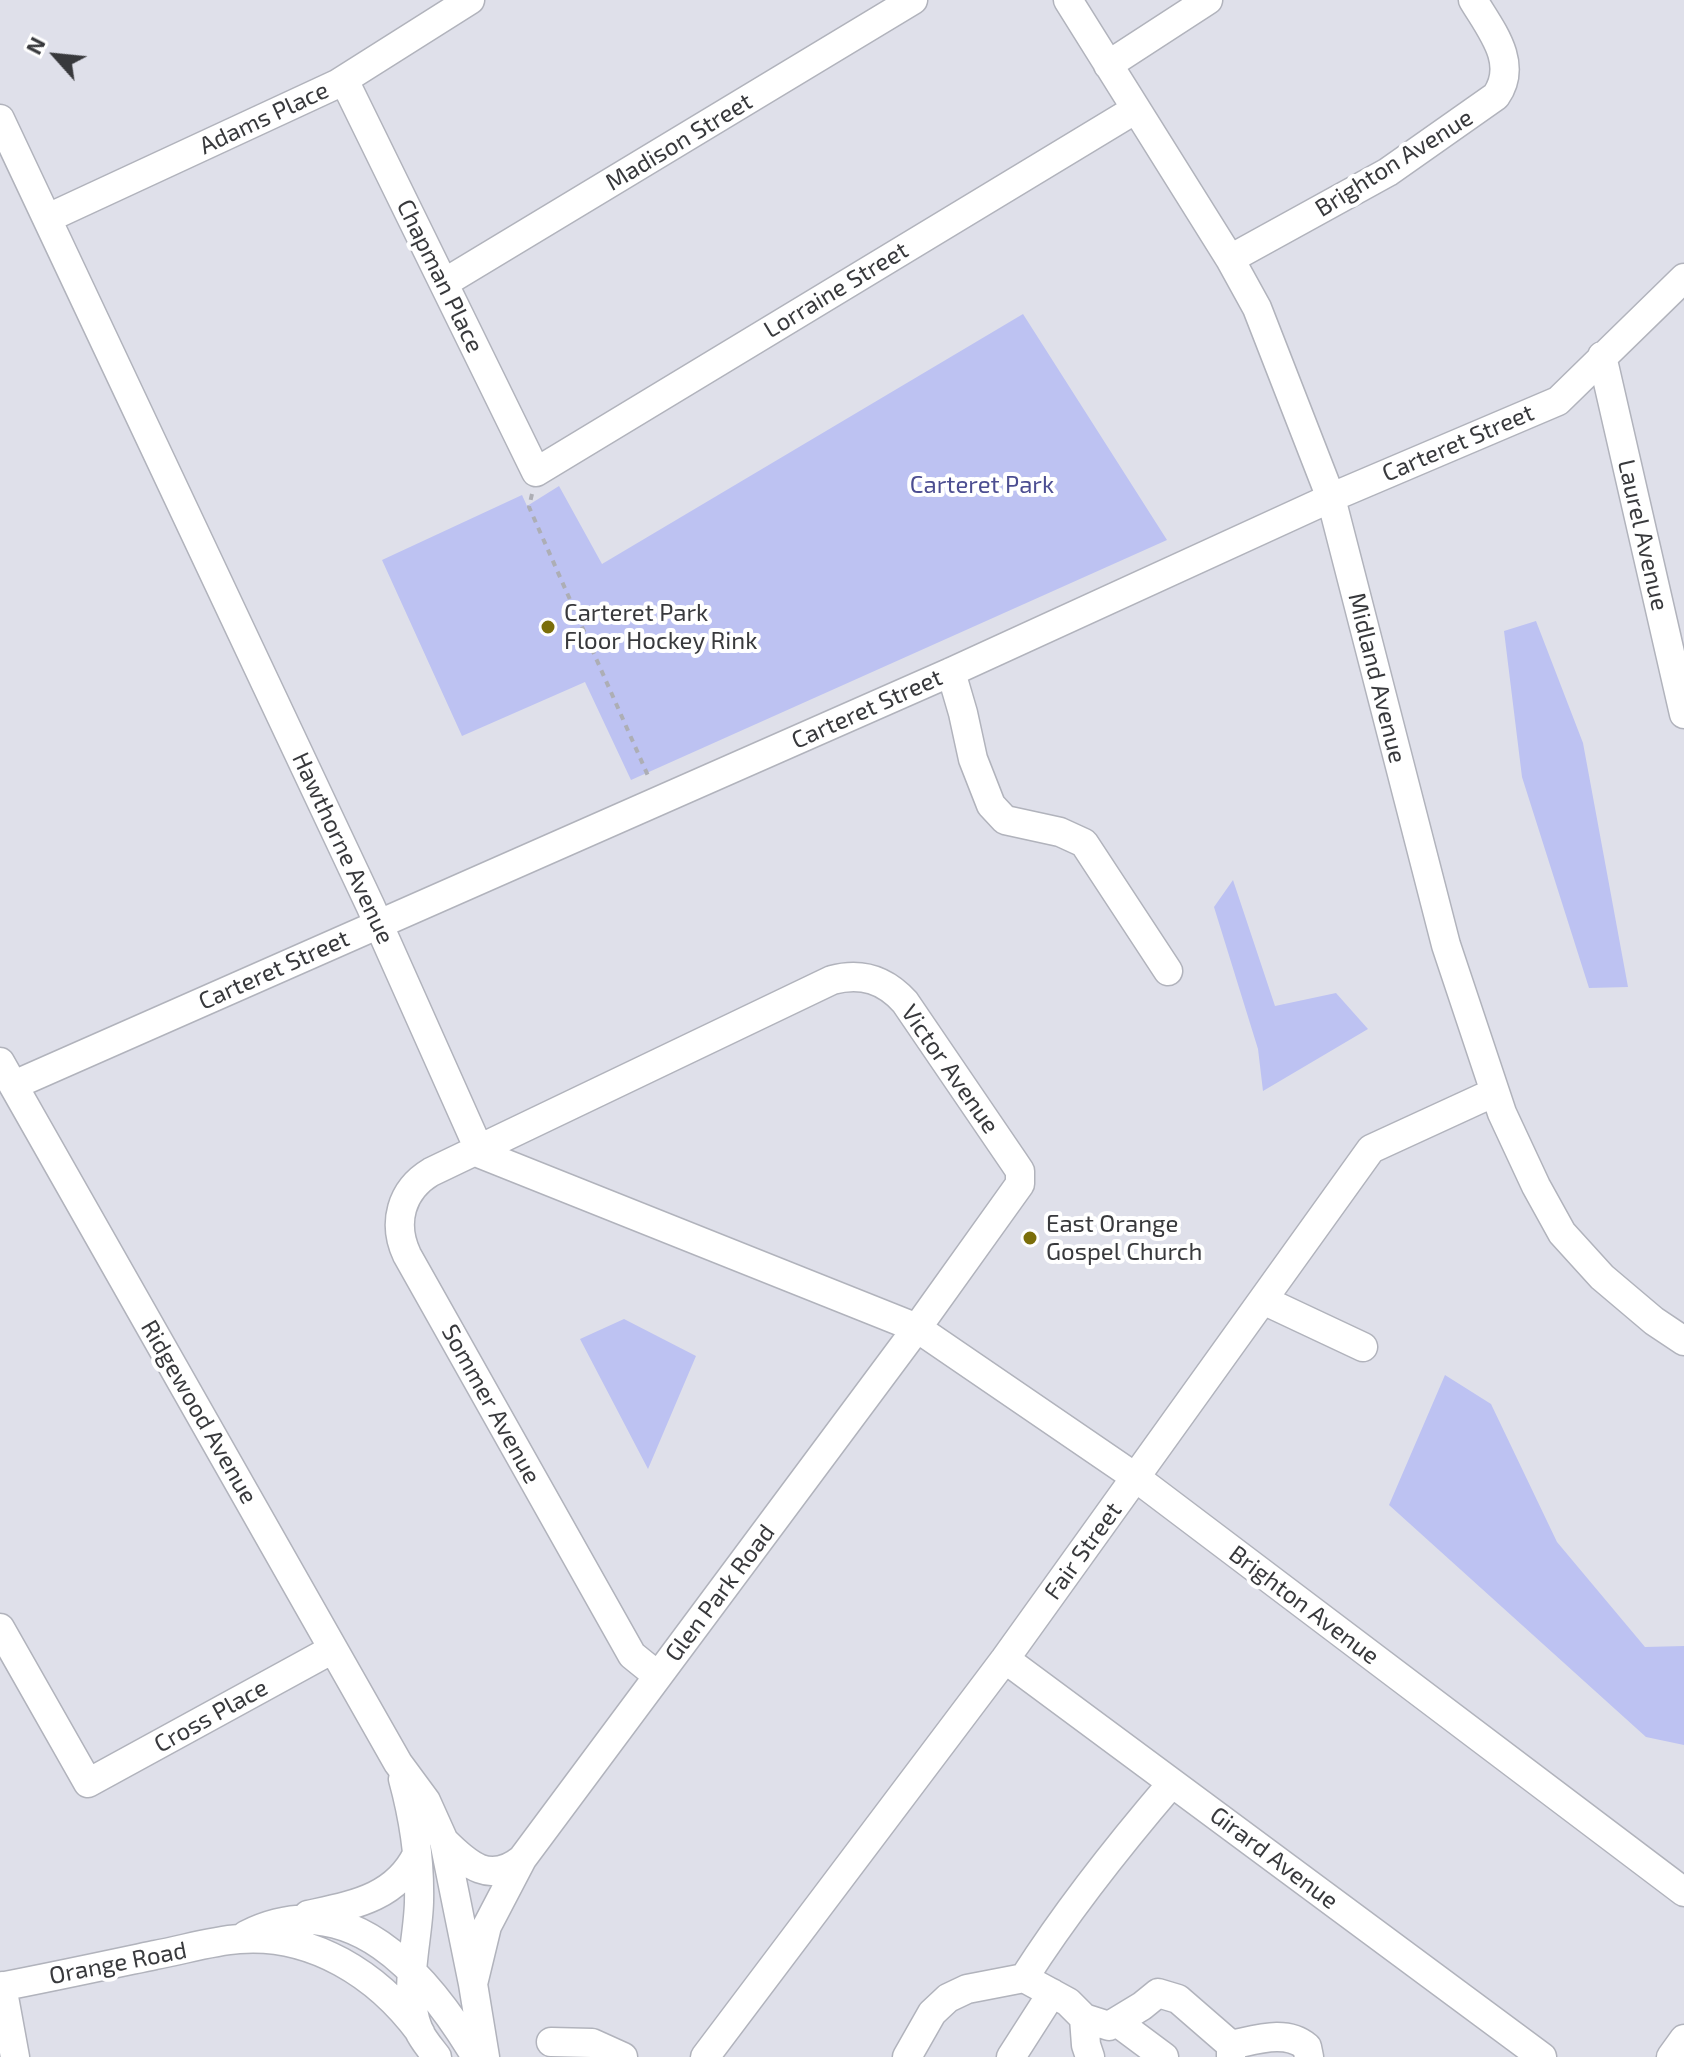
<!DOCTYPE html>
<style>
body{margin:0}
#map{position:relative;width:1684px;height:2057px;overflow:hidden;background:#dfe0ea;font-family:"Exo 2",sans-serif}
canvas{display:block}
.north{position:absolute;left:16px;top:16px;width:80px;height:80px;-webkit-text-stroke:6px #fff;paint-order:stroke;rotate:297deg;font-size:22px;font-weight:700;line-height:32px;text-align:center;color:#38393c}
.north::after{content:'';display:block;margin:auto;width:28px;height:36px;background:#38393c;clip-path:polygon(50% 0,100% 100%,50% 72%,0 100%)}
</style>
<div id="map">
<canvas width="1684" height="2057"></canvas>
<div class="north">N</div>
</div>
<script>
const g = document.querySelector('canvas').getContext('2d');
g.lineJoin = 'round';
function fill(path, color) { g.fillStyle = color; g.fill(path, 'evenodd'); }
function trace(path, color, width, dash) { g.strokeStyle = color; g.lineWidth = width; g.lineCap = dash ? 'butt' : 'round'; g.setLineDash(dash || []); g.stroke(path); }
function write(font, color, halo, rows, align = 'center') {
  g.font = font + ' "Exo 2",sans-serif'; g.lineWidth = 8; g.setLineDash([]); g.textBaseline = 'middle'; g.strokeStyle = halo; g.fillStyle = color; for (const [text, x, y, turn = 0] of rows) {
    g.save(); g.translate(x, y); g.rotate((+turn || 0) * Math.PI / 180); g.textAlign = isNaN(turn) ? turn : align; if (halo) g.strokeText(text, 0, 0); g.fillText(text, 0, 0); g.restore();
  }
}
fill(new Path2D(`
 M1023,314L1167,540L631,780L585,682L462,736L382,560L522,495L527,506L559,486L602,564Z
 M1536,621L1583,743L1628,987L1589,988L1522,777L1504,631Z
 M1233,880L1275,1006L1336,993L1368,1029L1263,1091L1258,1049L1214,907Z
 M624,1319L696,1356L648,1469L580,1339Z
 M1445,1375L1491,1404L1557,1542L1645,1647L1684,1646V1745L1646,1737L1389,1505Z`), '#bdc2f2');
const minor = new Path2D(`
 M1068,0L1230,259L1257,308L1331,498L1446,945L1502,1113L1536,1186L1562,1233L1602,1277L1654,1321L1684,1341
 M1108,65L1208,0
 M344,80L536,472L1136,109
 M0,119L370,905L481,1154L917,1328L1135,1477L1684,1892
 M48,218L337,84L470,0
 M1230,259L1388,172L1496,96C1519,63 1491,30 1473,0
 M444,283L913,0
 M1602,356L1684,714
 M951,672L963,713L973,759L991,805L1005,820L1060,832L1084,843L1168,971
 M0,1062L398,1763L426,1801L444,1841L473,1984L485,2057
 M14,1085L951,672L1344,492L1558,401L1684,278
 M1263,1300L1363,1347
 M0,1628L88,1783L333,1649
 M1005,1659L1542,2057
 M403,1779C414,1819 420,1860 419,1902C418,1943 402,1992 419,2031C423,2040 431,2049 437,2057
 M444,1841C468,1865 490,1885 522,1859
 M308,1915C353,1905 396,1898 417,1854
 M246,1935C350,1883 427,1975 476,2057
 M1024,1978C1068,1909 1118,1846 1172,1783
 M473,1984L487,1926L522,1859L917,1328L1020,1184V1171L1014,1162L905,1002C885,980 862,972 832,980L431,1172C401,1190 392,1223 407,1255L632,1655L658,1676
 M2,1986L15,2057
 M0,1987C52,1977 103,1966 155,1955C183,1950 211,1941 239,1939C312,1933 378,1975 420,2032
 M1084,2018L1086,2045L1090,2057
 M1117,2022L1164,2057
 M551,2042L592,2043L623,2057
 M1231,2045C1256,2040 1286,2029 1307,2047L1309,2057
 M705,2057L1005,1659L1371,1149L1495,1092
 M907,2057L932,2013L948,1998L967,1989L1024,1978L1068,2002L1084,2018L1109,2026L1142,2006L1158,1993L1178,1999L1231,2045V2057
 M1011,2057L1052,1993
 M1671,2057L1684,2039`);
trace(minor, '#b1b3bc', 31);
trace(new Path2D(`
 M532,494L529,507L649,778`), '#adaeb5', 4, [6, 6]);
trace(minor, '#fff', 28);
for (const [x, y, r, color] of [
 [548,627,8,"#7b6e0a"],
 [1030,1238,8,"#7b6e0a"]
]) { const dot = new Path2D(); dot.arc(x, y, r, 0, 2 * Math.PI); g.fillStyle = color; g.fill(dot); trace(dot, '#fff', 3); }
write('24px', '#38393c', '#fff', [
 ["Adams Place",264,118,-25],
 ["Madison Street",679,142,-31],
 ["Brighton Avenue",1394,163,-32],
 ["Chapman Place",440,276,64],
 ["Lorraine Street",836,290,-31],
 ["Carteret Street",1458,443,-23],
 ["Laurel Avenue",1643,535,77],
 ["Midland Avenue",1377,678,76],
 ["Carteret Street",867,709,-24],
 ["Hawthorne Avenue",343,848,65],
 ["Carteret Street",274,970,-24],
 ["Victor Avenue",950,1069,55],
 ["Sommer Avenue",491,1404,61],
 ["Ridgewood Avenue",199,1412,60],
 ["Fair Street",1083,1551,-54],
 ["Glen Park Road",720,1593,-53],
 ["Brighton Avenue",1304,1605,37],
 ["Cross Place",211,1716,-29],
 ["Girard Avenue",1274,1858,37],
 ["Orange Road",118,1963,-11]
]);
write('24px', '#4c4e91', '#fff', [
 ["Carteret Park",982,485]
]);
write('24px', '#38393c', '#fff', [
 ["Carteret Park",564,613],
 ["Floor Hockey Rink",564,641],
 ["East Orange",1046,1224],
 ["Gospel Church",1046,1252]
], 'left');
</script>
